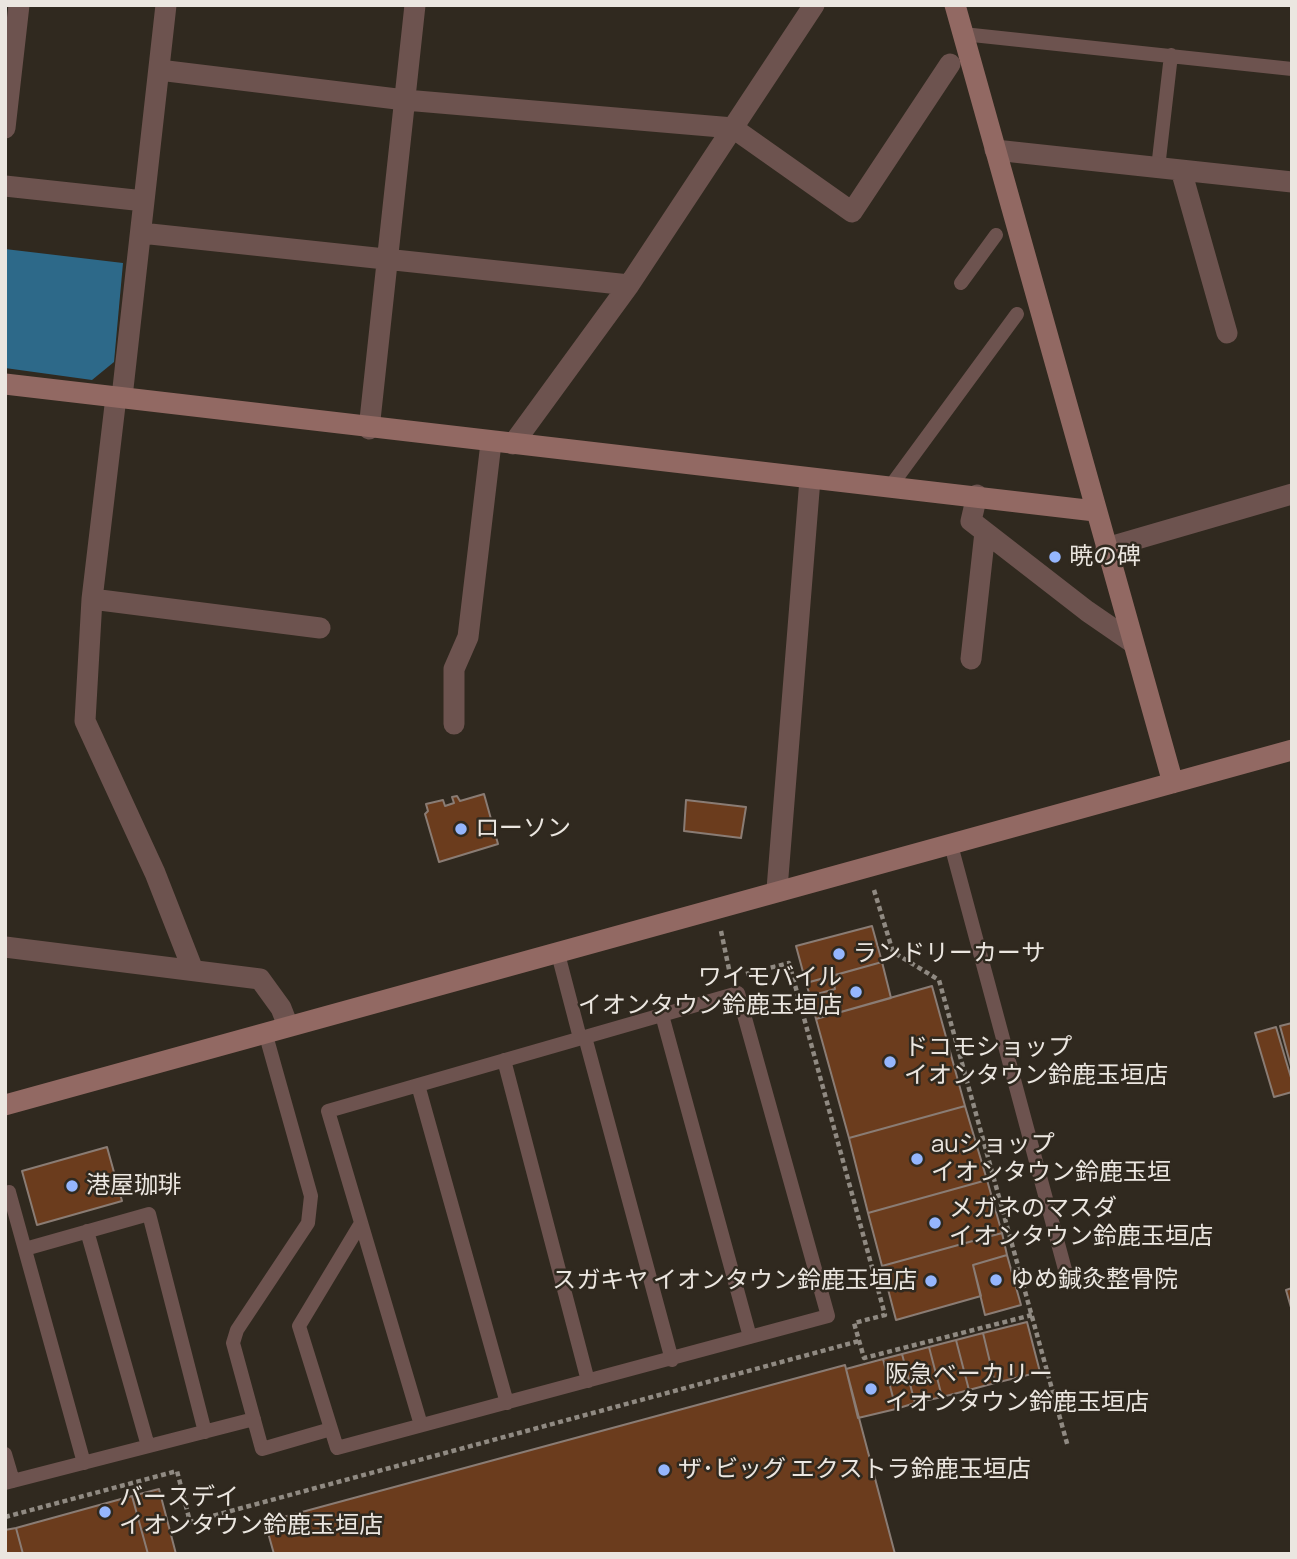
<!DOCTYPE html>
<meta charset="utf-8">
<style>
body{margin:0}
#map{position:relative;width:1297px;height:1559px;overflow:hidden;background:#30291f;font-family:Manrope,sans-serif}
canvas{display:block}
.frame{position:absolute;inset:0;border:7px solid #ebe6e0;pointer-events:none}
</style>
<div id="map">
<canvas width="1297" height="1559"></canvas>
<div class="frame"></div>
</div>
<script>
const g = document.querySelector('canvas').getContext('2d');
g.lineJoin = 'round';
function fill(path, color) { g.fillStyle = color; g.fill(path, 'evenodd'); }
function trace(path, color, width, dash) { g.strokeStyle = color; g.lineWidth = width; g.lineCap = dash ? 'butt' : 'round'; g.setLineDash(dash || []); g.stroke(path); }
function write(font, color, halo, rows, align = 'center') {
  g.font = font + ' Manrope,"Noto Sans JP",sans-serif'; g.lineWidth = 5; g.setLineDash([]); g.textBaseline = 'middle'; g.strokeStyle = halo; g.fillStyle = color; for (const [text, x, y, turn = 0] of rows) {
    g.save(); g.translate(x, y); g.rotate((+turn || 0) * Math.PI / 180); g.textAlign = isNaN(turn) ? turn : align; if (halo) g.strokeText(text, 0, 0); g.fillText(text, 0, 0); g.restore();
  }
}
fill(new Path2D(`
 M5,249L123,263L114,362L92,380L5,368Z`), '#2d6989');
const building = new Path2D(`
 M484,794L498,844L439,862L425,814L428,811L426,804L443,800L445,806L454,803L452,797L457,796L460,801Z
 M686,800L746,807L741,838L684,831Z
 M872,926L882,962L806,983L796,946Z
 M882,962L891,998L816,1019L810,996L835,989L832,976Z
 M832,976L835,989L810,996L806,983Z
 M932,986L965,1106L849,1138L816,1019Z
 M1292,1023V1070L1280,1026Z
 M1276,1027L1292,1081V1092L1274,1097L1255,1033Z
 M965,1106L987,1180L868,1213L849,1138Z
 M107,1147L122,1201L37,1225L22,1171Z
 M987,1180L1002,1233L882,1266L868,1213Z
 M1002,1233L1007,1255L973,1265L981,1296L896,1320L882,1266Z
 M1007,1255L1021,1305L985,1315L973,1265Z
 M1292,1288V1311L1286,1290Z
 M1027,1322L1040,1372L995,1383L983,1333Z
 M983,1333L995,1383L969,1390L956,1340Z
 M956,1340L969,1390L942,1397L929,1347Z
 M929,1347L942,1397L915,1403L902,1354Z
 M902,1354L915,1403L896,1409L883,1359Z
 M883,1359L896,1409L858,1418L846,1369Z
 M845,1365L895,1554H274L265,1522Z
 M159,1489L176,1554H148L132,1496Z
 M132,1496L148,1554H23L16,1528Z
 M16,1528L23,1554H5V1530Z`);
fill(building, '#6b3c1d');
trace(building, '#8a7c74', 2);
trace(new Path2D(`
 M874,890L893,952L939,980L1068,1447
 M721,931L730,974
 M746,974L789,963L885,1315L854,1323L864,1358L1032,1315
 M5,1517L177,1471L190,1522L859,1341`), '#908a82', 4.5, [5, 3.5]);
trace(new Path2D(`
 M963,34L1292,69
 M1158,168L1171,55
 M961,283L996,235
 M890,487L1017,314
 M951,845L1067,1277
 M557,950L580,1038
 M662,1015L750,1337
 M265,1032L311,1196L308,1223L237,1330L233,1343L262,1449L331,1429
 M585,1037L672,1360
 M504,1060L588,1381
 M418,1085L507,1403
 M5,1194L9,1192L84,1463
 M361,1223L299,1326L337,1448L828,1316L738,993L328,1111L421,1425
 M87,1231L148,1446
 M25,1249L149,1214L205,1432
 M5,1454L13,1481
 M5,1483L254,1419`), '#6d534f', 14);
trace(new Path2D(`
 M159,70L405,100L733,128L852,212L950,64
 M5,128L19,5
 M995,150L1292,182
 M1181,170L1227,333
 M5,186L144,201
 M141,233L629,285
 M116,397L92,599L85,721L155,873L193,970
 M122,397L166,5
 M369,429L415,5
 M513,444L629,285L814,5
 M977,495L971,521L1087,611L1132,642
 M1106,548L1292,494
 M92,599L320,628
 M971,659L985,532
 M454,724V669L468,637L491,443
 M777,889L810,479
 M5,947L260,979L281,1008L288,1026`), '#6d534f', 21);
trace(new Path2D(`
 M955,5L1173,783
 M5,384L1095,511
 M5,1105L1292,750`), '#926963', 21);
for (const [x, y, r, color] of [
 [1055,557,7,"#95b6fd"],
 [461,829,7,"#95b6fd"],
 [839,954,7,"#95b6fd"],
 [856,992,7,"#95b6fd"],
 [890,1062,7,"#95b6fd"],
 [917,1159,7,"#95b6fd"],
 [72,1186,7,"#95b6fd"],
 [935,1223,7,"#95b6fd"],
 [996,1280,7,"#95b6fd"],
 [931,1281,7,"#95b6fd"],
 [871,1389,7,"#95b6fd"],
 [664,1470,7,"#95b6fd"],
 [105,1512,7,"#95b6fd"]
]) { const dot = new Path2D(); dot.arc(x, y, r, 0, 2 * Math.PI); g.fillStyle = color; g.fill(dot); trace(dot, '#30291f', 2.5); }
write('24px', '#ebe6e0', '#30291f', [
 ["暁の碑",1069,557],
 ["ローソン",475,829],
 ["ランドリーカーサ",853,954],
 ["ワイモバイル",842,978,"right"],
 ["イオンタウン鈴鹿玉垣店",842,1006,"right"],
 ["ドコモショップ",904,1048],
 ["イオンタウン鈴鹿玉垣店",904,1076],
 ["auショップ",931,1145],
 ["イオンタウン鈴鹿玉垣",931,1173],
 ["港屋珈琲",86,1186],
 ["メガネのマスダ",949,1209],
 ["イオンタウン鈴鹿玉垣店",949,1237],
 ["ゆめ鍼灸整骨院",1010,1280],
 ["スガキヤ イオンタウン鈴鹿玉垣店",917,1281,"right"],
 ["阪急ベーカリー",885,1375],
 ["イオンタウン鈴鹿玉垣店",885,1403],
 ["ザ･ビッグ エクストラ鈴鹿玉垣店",678,1470],
 ["バースデイ",119,1498],
 ["イオンタウン鈴鹿玉垣店",119,1526]
], 'left');
</script>
